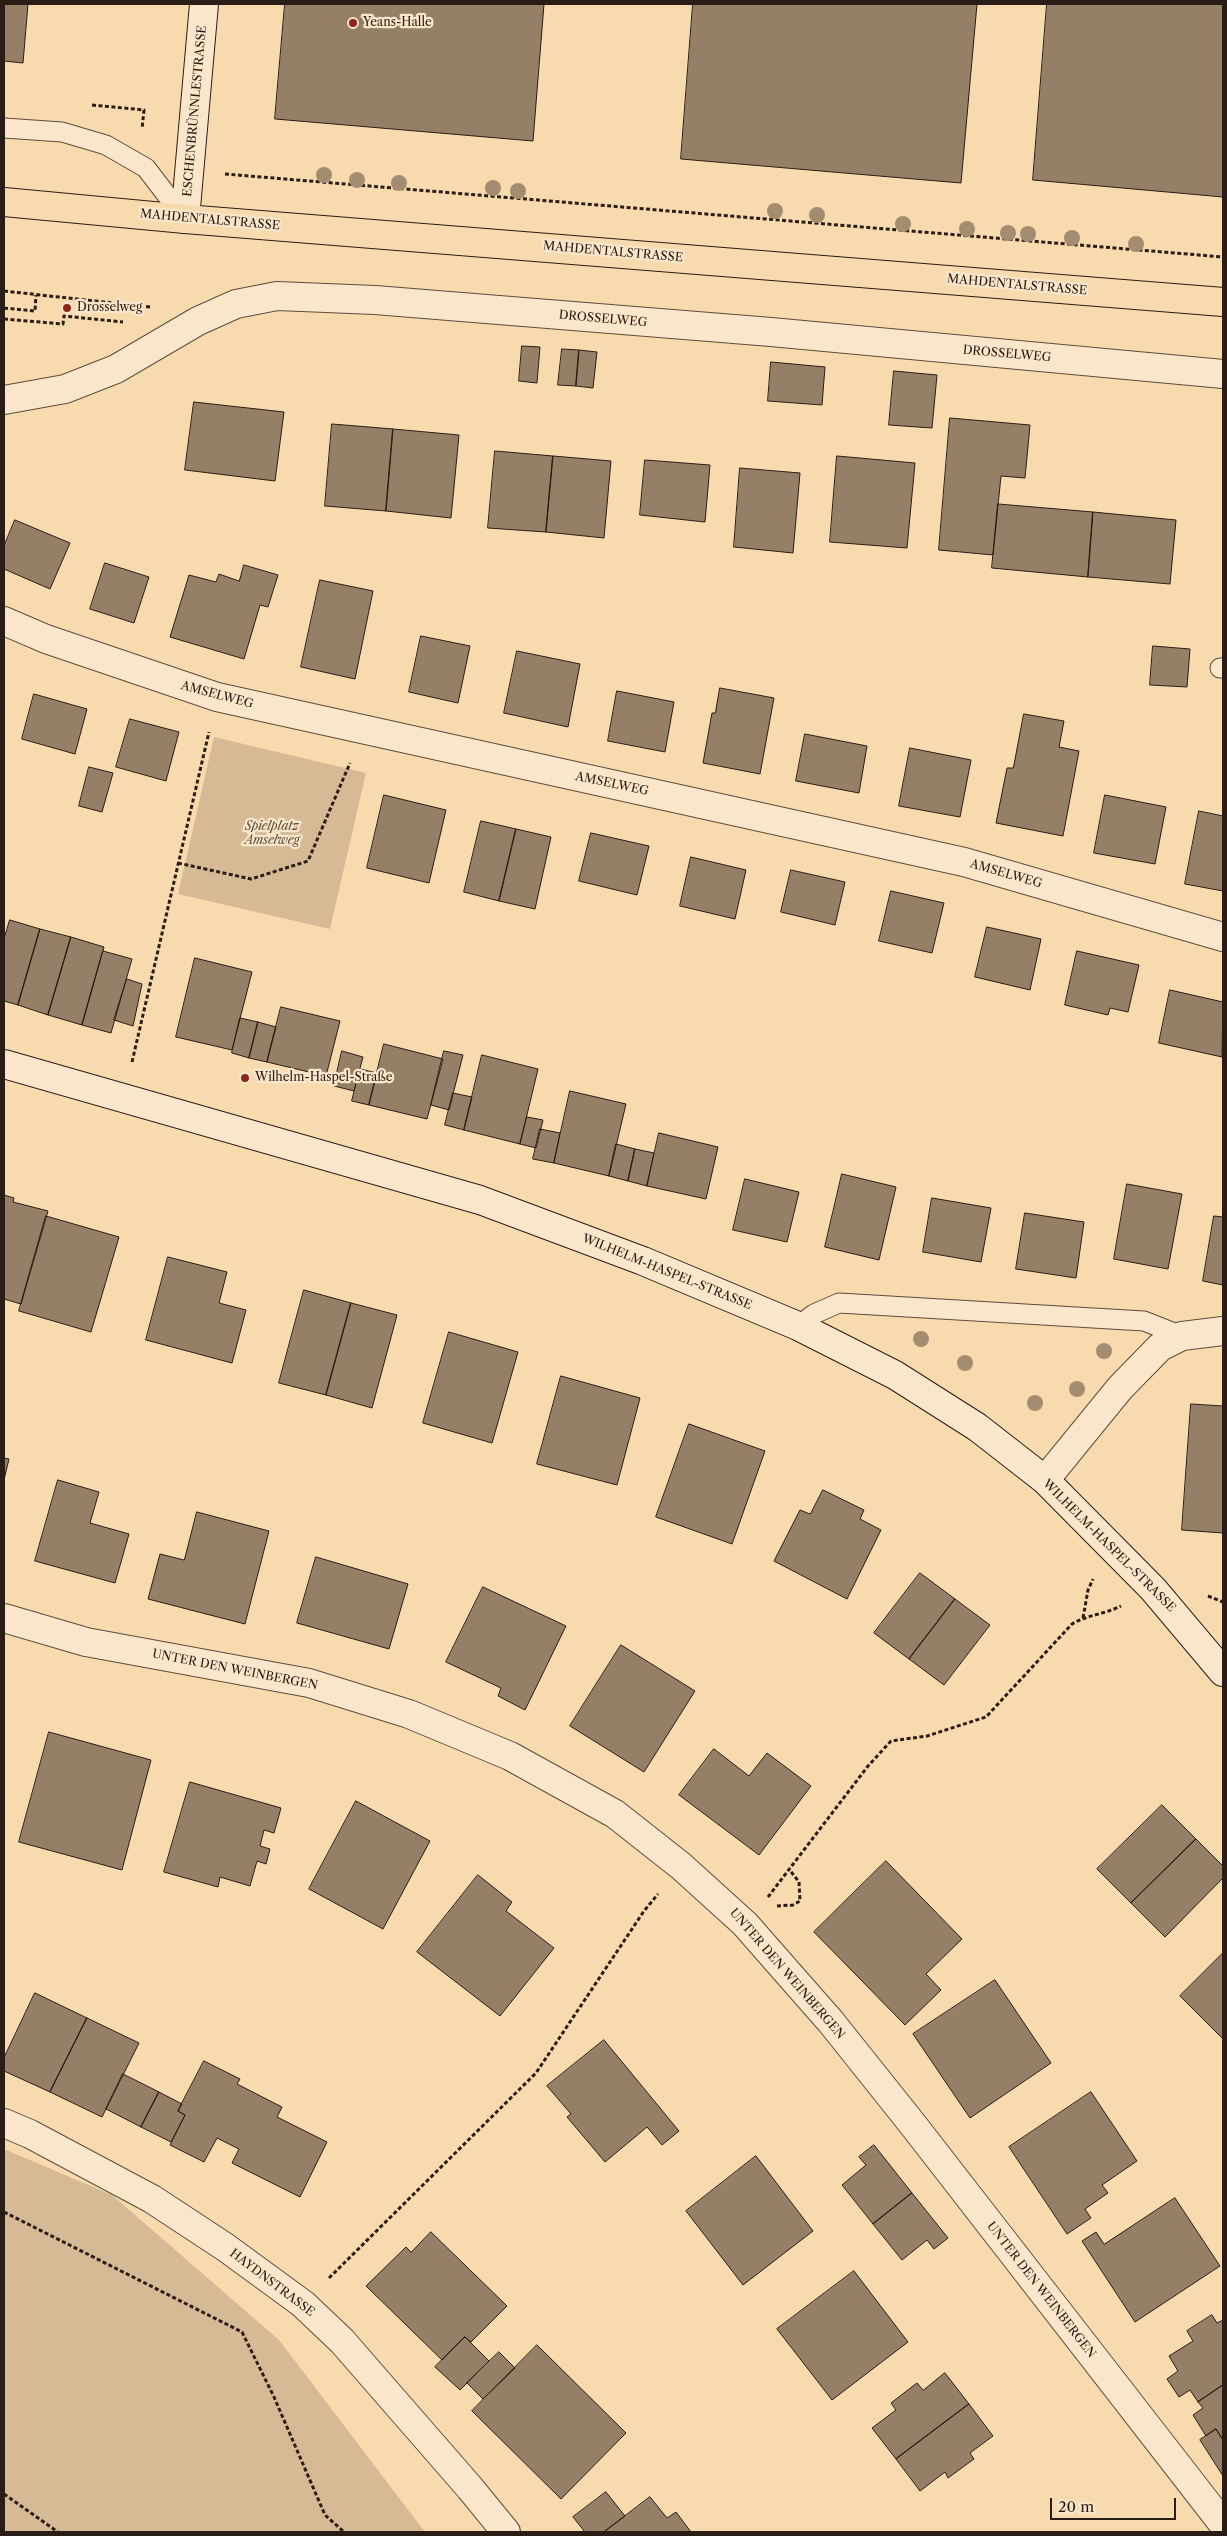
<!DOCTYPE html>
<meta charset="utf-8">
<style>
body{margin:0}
#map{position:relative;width:1227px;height:2536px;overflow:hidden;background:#f8daaf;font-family:"Libre Caslon Text",serif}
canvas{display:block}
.frame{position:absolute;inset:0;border:5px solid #2a1d16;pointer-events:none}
.scale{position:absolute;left:1050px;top:2498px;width:126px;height:22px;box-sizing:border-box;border:2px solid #2a1d16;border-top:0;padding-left:6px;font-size:15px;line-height:18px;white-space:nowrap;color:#2a1d16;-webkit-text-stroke:4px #fae7cb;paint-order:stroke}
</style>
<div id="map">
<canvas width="1227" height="2536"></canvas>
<div class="frame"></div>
<div class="scale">20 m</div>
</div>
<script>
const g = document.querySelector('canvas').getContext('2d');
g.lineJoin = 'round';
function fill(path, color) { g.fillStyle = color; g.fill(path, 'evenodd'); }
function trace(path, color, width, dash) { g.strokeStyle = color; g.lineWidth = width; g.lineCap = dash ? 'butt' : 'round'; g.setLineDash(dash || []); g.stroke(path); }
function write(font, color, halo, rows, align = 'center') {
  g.font = font + ' "Libre Caslon Text",serif'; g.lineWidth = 4.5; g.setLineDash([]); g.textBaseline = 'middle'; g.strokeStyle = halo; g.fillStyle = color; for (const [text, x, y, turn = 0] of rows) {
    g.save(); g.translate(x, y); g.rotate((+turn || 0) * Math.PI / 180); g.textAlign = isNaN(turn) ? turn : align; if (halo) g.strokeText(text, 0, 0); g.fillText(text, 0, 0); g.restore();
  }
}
fill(new Path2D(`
 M214,737L366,773L330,929L178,894Z
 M4,2149L112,2195L279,2340L425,2532H4Z`), '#d5ba95');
const building = new Path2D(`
 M4,4H28L23,63L4,61Z
 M285,4H544L533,141L275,119Z
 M693,4H977L961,183L681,159Z
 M1047,4H1223V197L1033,180Z
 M522,346L540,347L537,383L519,381Z
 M562,349L579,350L576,386L558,385Z
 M579,350L597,352L593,388L576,386Z
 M771,362L825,367L822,405L768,401Z
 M894,371L937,375L932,428L889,425Z
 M194,402L284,412L275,481L185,470Z
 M950,418L1030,425L1025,478L1001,476L993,555L939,550Z
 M332,424L393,429L386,511L325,506Z
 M393,429L459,435L451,518L386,511Z
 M495,451L553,456L546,532L488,528Z
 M553,456L611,461L604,538L546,532Z
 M837,456L915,463L907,548L830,542Z
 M645,460L710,465L705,522L640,515Z
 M740,468L800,473L793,553L734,547Z
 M998,504L1093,512L1088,577L992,568Z
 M1093,512L1176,520L1170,584L1088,577Z
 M15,520L70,543L50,589L4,569V546Z
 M105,563L149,577L134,623L90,609Z
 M244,565L278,575L268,607L260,605L244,659L170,637L189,575L216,582L219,574L239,581Z
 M320,580L373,591L355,679L301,667Z
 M421,636L470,646L458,703L409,692Z
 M1153,646L1190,649L1187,687L1150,685Z
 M517,651L580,664L568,727L504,713Z
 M720,688L774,698L760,774L703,763L712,713H715Z
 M617,691L674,702L665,752L608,741Z
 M34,694L87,709L75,754L22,739Z
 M1024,714L1064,721L1059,747L1079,751L1063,836L996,823L1007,768H1013Z
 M130,719L179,732L166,781L116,767Z
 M805,734L867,746L859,793L796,781Z
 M910,748L971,760L960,817L899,806Z
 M89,767L113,773L102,812L79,806Z
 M384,795L446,810L429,883L367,868Z
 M1105,795L1166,807L1155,864L1094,853Z
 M1199,811L1223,816V891L1185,884Z
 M481,821L516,829L499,901L464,892Z
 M516,829L551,837L535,909L499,901Z
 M591,833L649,846L637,895L579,881Z
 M691,857L746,870L735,919L680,906Z
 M791,870L845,882L835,925L781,912Z
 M891,891L944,903L932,953L879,941Z
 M10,920L40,929L18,1005L4,1001V939Z
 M987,927L1041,939L1030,990L975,977Z
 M40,929L71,937L48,1015L18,1005Z
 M71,937L104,947L82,1025L48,1015Z
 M103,951L132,959L111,1033L82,1025Z
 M1077,951L1139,965L1128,1012L1110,1008L1108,1015L1065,1005Z
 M195,958L252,972L232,1050L176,1037Z
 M127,979L142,984L133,1026L114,1020Z
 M1170,990L1223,1002L1222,1057L1159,1043Z
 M281,1007L340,1021L326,1076L267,1062Z
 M240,1018L258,1022L249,1058L232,1053Z
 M258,1022L276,1027L267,1062L249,1058Z
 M384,1044L443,1059L427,1119L369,1105Z
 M342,1051L363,1057L354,1091L334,1086Z
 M444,1051L463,1055L449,1110L431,1105Z
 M482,1055L538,1069L520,1144L464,1130Z
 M360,1069L377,1073L369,1105L352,1101Z
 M570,1091L626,1104L609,1176L554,1163Z
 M453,1093L472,1097L464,1130L445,1125Z
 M527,1117L543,1120L536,1148L520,1144Z
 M540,1129L560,1133L554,1163L533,1159Z
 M659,1133L718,1147L706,1199L647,1186Z
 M616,1144L635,1149L628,1181L609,1176Z
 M635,1149L654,1153L647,1186L628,1181Z
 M842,1174L896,1187L879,1260L825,1247Z
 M745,1179L799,1192L787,1242L733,1230Z
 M1127,1184L1182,1194L1168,1269L1114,1259Z
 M4,1195L14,1198L13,1202L48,1211L21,1304L4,1299Z
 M932,1198L991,1208L981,1262L923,1252Z
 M1025,1213L1084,1222L1076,1278L1016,1269Z
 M46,1216L119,1237L91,1332L19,1311Z
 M1214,1216L1223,1217V1285L1203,1281Z
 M168,1257L227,1272L219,1303L246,1310L232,1363L146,1340Z
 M304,1290L351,1303L326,1395L279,1383Z
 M351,1303L397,1315L372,1408L326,1395Z
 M449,1332L518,1352L492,1443L423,1423Z
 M561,1376L640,1398L617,1485L537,1464Z
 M1191,1404L1223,1406V1533L1182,1530Z
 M689,1424L765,1451L732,1544L656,1517Z
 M4,1458L9,1459L4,1480Z
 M58,1480L99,1492L90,1523L129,1534L115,1583L35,1561Z
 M823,1490L864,1510L860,1519L881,1530L847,1599L774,1561L800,1510L810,1514Z
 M197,1512L269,1531L245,1624L148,1599L160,1554L184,1560Z
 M316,1557L408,1584L389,1649L297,1623Z
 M920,1573L955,1599L909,1659L874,1633Z
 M483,1587L566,1626L525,1710L498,1696L501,1688L446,1662Z
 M955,1599L990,1625L944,1685L909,1659Z
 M621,1645L695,1691L644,1772L570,1726Z
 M49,1732L151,1760L122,1870L19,1842Z
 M714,1749L749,1776L767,1753L811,1786L759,1855L679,1795Z
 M190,1782L281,1808L274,1833L264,1830L260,1846L270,1849L266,1864L257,1861L250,1886L220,1877L218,1887L164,1872Z
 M356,1801L430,1841L383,1929L309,1889Z
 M1162,1805L1196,1839L1131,1903L1097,1869Z
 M1196,1839L1223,1866V1878L1165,1937L1131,1903Z
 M886,1861L962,1939L926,1974L941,1990L905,2025L814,1932Z
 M478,1875L512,1902L506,1911L554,1948L500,2016L417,1952Z
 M1223,1953V2039L1180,1996Z
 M995,1980L1051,2063L970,2118L913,2034Z
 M35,1993L87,2018L50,2092L4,2071V2058Z
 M87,2018L139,2043L102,2117L50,2092Z
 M604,2040L679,2131L662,2145L647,2127L605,2162L567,2117L571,2114L547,2086Z
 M204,2061L240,2079L237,2084L282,2107L277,2117L327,2142L300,2197L232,2163L239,2149L217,2138L204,2162L170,2145L185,2115L178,2111Z
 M123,2074L159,2092L141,2127L106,2109Z
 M159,2092L182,2104L178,2111L185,2115L171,2142L141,2127Z
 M1091,2092L1137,2161L1102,2185L1108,2193L1085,2209L1091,2218L1067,2234L1009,2147Z
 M874,2145L912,2193L873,2224L842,2185L866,2165L859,2157Z
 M756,2156L813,2231L743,2285L686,2211Z
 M912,2193L948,2238L934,2249L927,2240L902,2260L873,2224Z
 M1175,2198L1220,2266L1135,2322L1082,2241L1096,2232L1104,2244Z
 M431,2232L507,2306L471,2342L465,2337L442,2360L366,2286L406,2247L411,2252Z
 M854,2271L908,2342L832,2400L777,2329Z
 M1212,2315L1217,2323L1223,2320V2385L1198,2402L1190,2390L1179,2397L1167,2379L1178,2371L1169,2356L1193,2341L1187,2331Z
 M465,2337L489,2361L460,2390L435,2367Z
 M537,2345L626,2433L561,2499L472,2411Z
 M499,2352L515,2368L483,2399L467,2383Z
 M945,2373L969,2404L896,2459L872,2428L896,2410L891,2403L917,2383L923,2390Z
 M1223,2385V2440L1216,2429L1206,2436L1193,2415L1203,2408L1198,2402Z
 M969,2404L993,2436L970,2453L974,2459L948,2478L945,2472L920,2491L896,2459Z
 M1216,2429L1223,2440V2476L1200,2440Z
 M606,2492L625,2516L604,2532H585L573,2517Z
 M650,2497L667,2518L676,2512L691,2532H604Z`);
fill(building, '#957f66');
trace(building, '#2a1d16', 1);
const lane = new Path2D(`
 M4,128L62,132L106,145L146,168L185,219
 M1220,668H1223
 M798,1326L814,1314L839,1303L1144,1321L1182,1336`);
const street = new Path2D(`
 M4,400L65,389L116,369L198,321L236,304L277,296L375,300L771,332L1223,374
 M4,621L46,639L217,697L964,862L1223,937
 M1045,1480L1120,1388L1160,1347L1182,1336L1223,1331
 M4,1618L86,1642L309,1683L409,1714L510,1756L615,1814L681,1866L745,1924L831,2022L914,2126L1223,2524
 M4,2123L30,2134L152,2199L225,2247L303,2304L342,2341L470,2488L506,2532`);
const secondary = new Path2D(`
 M185,219L204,4
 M4,1064L480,1200L643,1261L798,1326L895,1375L977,1427L1045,1480L1153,1589L1223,1672`);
const primary = new Path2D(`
 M4,202L185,219L1223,302`);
trace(lane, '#5e4c3c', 21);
trace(street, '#5e4c3c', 30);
trace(secondary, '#2a1d16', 30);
trace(primary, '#2a1d16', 30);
trace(new Path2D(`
 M92,105L144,110L142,129
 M225,174L1223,257
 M4,291L150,307
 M4,308L35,311L36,295
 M4,319L63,324L64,316L123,322
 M178,863L251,879L308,861L350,763
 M132,1062L209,732
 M1208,1596L1223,1602
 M1083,1618L1088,1590L1093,1579
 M768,1897L868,1766L891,1741L927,1736L986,1717L1072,1624C1087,1615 1105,1614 1121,1606
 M777,1906L793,1905L800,1901L799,1882L789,1869
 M4,2212L242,2332L274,2397L325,2515L344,2532
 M329,2278L536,2073L644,1911L658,1894
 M4,2494L58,2532`), '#2a1d16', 3, [4, 2.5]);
trace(lane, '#fae7cb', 19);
trace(street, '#fae7cb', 28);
trace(secondary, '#fae7cb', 28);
trace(primary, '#f8daaf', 28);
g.fillStyle = '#a38c70';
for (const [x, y] of [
 [324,175],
 [357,180],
 [399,183],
 [493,188],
 [518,191],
 [775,211],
 [817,215],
 [903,224],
 [967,229],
 [1008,233],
 [1028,234],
 [1072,238],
 [1136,244],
 [921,1339],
 [1104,1351],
 [965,1363],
 [1077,1389],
 [1035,1403]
]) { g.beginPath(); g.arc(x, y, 8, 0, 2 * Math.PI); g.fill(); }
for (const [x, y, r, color] of [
 [353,23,5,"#8f2418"],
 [67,308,5,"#8f2418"],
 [245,1078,5,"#8f2418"]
]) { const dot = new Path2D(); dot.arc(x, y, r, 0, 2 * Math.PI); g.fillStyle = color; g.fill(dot); trace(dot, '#fae7cb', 2); }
write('12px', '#2a1d16', '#fae7cb', [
 ["Yeans-Halle",363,23],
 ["Drosselweg",77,308],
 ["Wilhelm-Haspel-Straße",255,1078]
], 'left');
write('12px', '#2a1d16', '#fae7cb', [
 ["ESCHENBRÜNNLESTRASSE",195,111,-85],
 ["MAHDENTALSTRASSE",210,220,5],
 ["MAHDENTALSTRASSE",613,252,5],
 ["MAHDENTALSTRASSE",1017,285,5],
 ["DROSSELWEG",603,319,5],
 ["DROSSELWEG",1007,354,5],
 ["AMSELWEG",217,695,15],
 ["AMSELWEG",612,784,12],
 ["AMSELWEG",1006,874,16],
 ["WILHELM-HASPEL-STRASSE",667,1272,22],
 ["WILHELM-HASPEL-STRASSE",1109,1546,45],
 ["UNTER DEN WEINBERGEN",235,1670,11],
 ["UNTER DEN WEINBERGEN",787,1974,49],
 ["HAYDNSTRASSE",272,2283,37],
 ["UNTER DEN WEINBERGEN",1041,2290,52]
]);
write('italic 12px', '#5d4c3c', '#fae7cb', [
 ["Spielplatz",272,827],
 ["Amselweg",272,841]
]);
</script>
